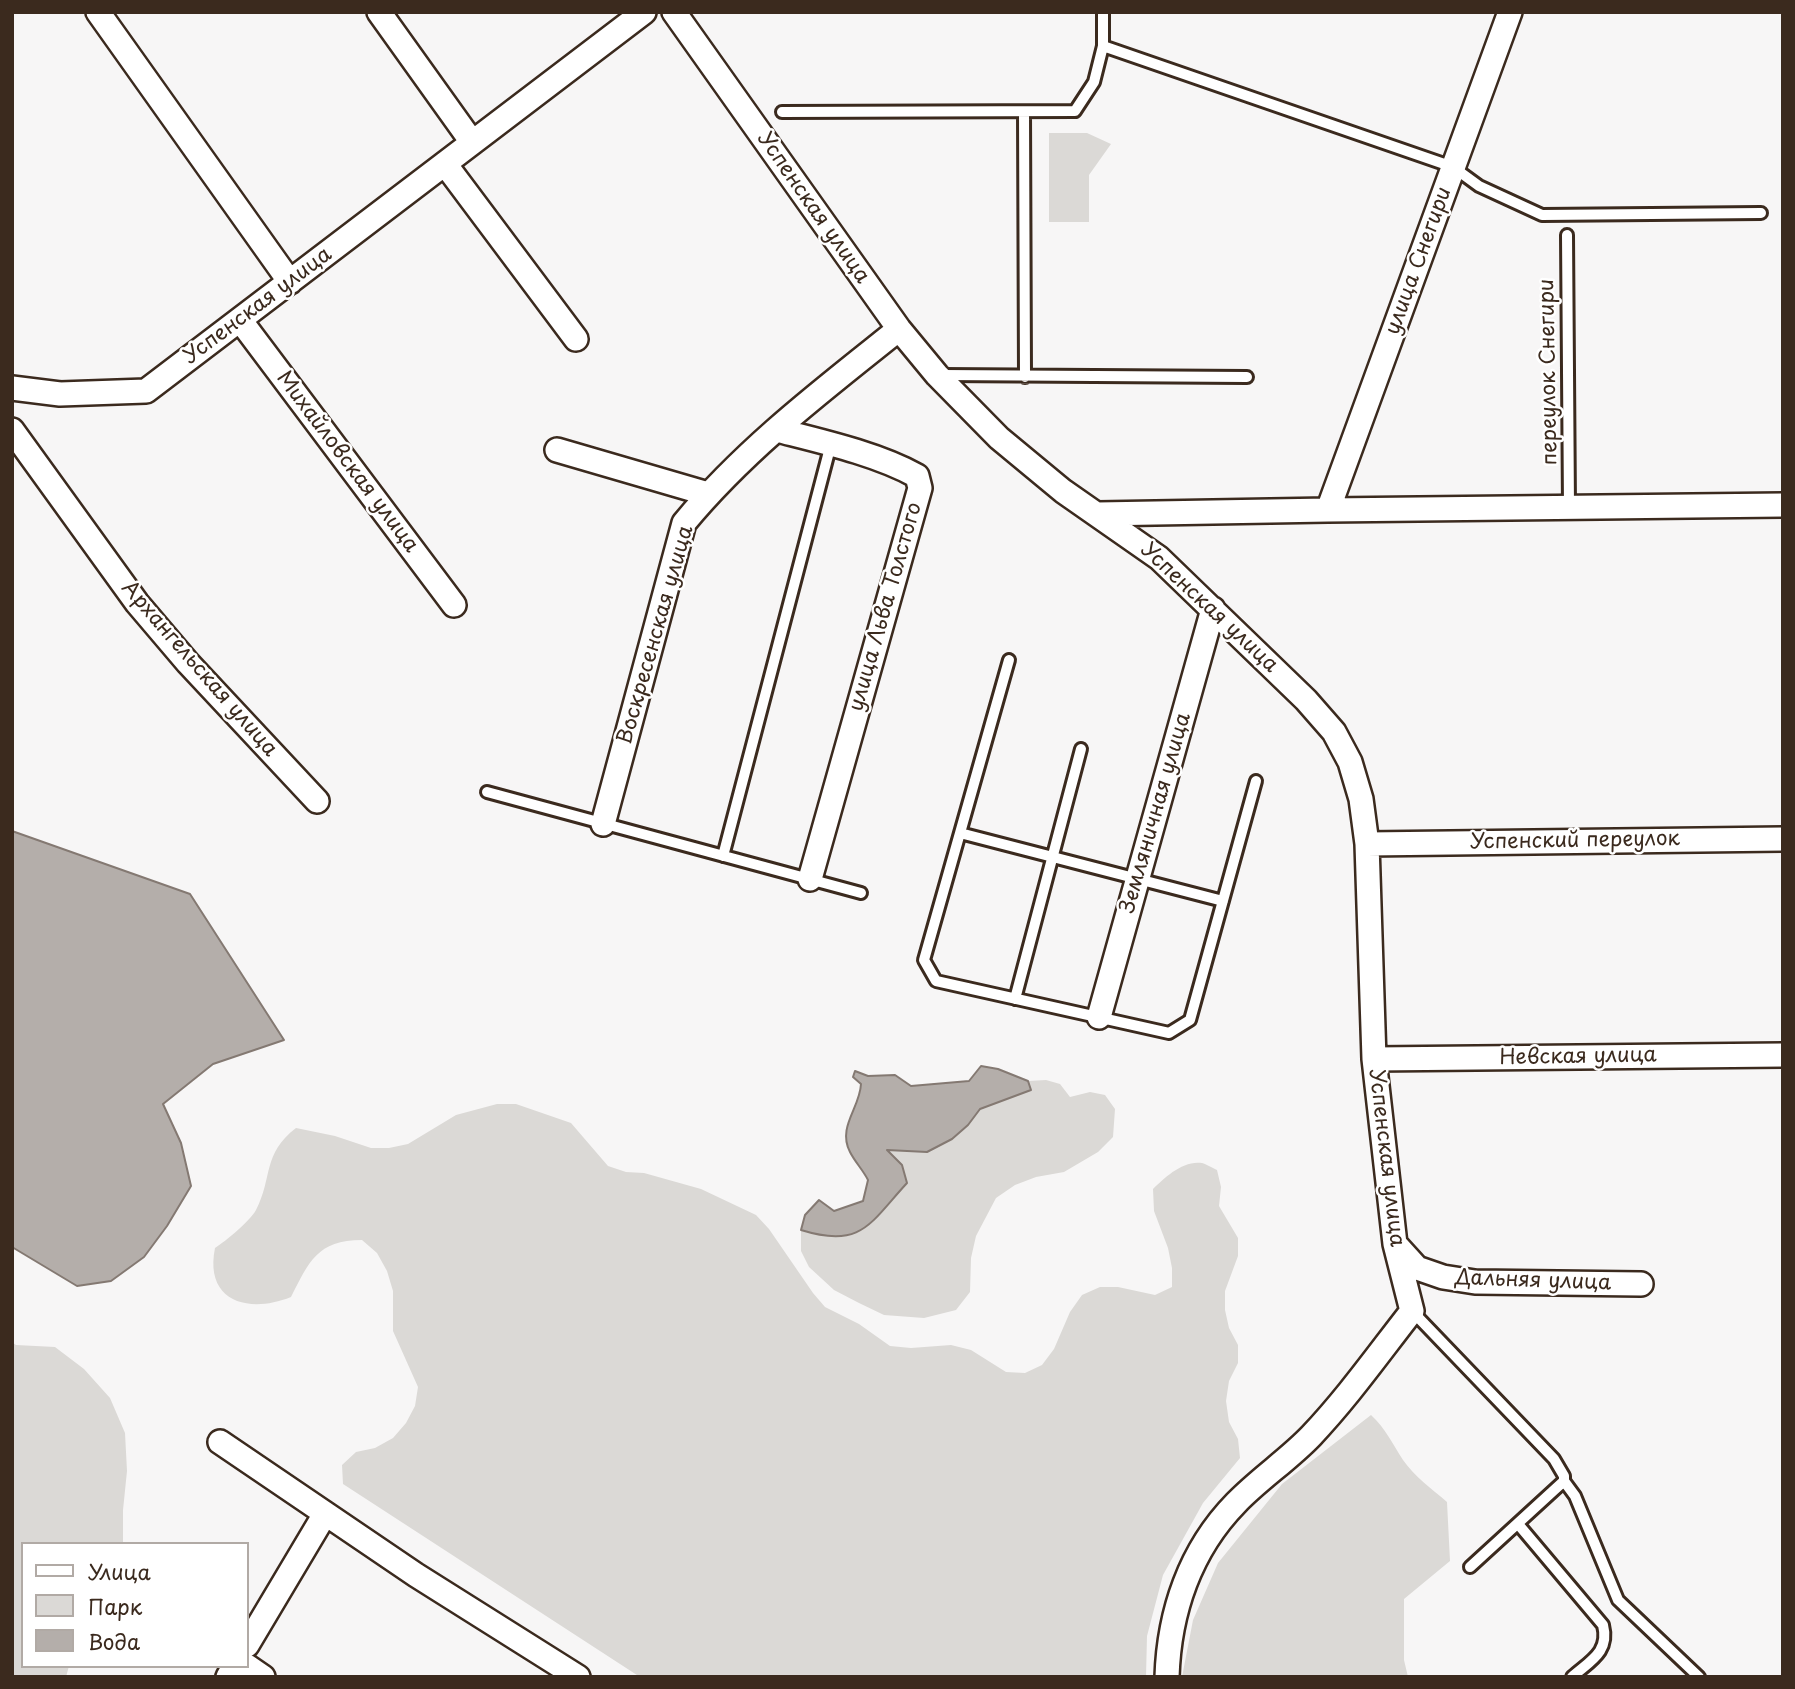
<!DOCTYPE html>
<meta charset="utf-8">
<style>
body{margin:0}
#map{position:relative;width:1795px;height:1689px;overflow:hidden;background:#f7f6f6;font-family:"Playpen Sans",sans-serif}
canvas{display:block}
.frame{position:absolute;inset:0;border:14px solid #3b2a1e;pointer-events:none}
.legend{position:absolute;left:21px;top:1542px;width:228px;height:126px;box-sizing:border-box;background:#fff;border:2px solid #b1aaa5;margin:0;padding:9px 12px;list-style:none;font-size:21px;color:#3b2a1e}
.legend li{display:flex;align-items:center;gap:14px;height:35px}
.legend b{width:35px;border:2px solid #b1aaa5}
</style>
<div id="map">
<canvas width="1795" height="1689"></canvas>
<div class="frame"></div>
<ul class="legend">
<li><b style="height:9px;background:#fff"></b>Улица</li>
<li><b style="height:19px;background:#dbd9d6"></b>Парк</li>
<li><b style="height:19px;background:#b4aeaa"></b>Вода</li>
</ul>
</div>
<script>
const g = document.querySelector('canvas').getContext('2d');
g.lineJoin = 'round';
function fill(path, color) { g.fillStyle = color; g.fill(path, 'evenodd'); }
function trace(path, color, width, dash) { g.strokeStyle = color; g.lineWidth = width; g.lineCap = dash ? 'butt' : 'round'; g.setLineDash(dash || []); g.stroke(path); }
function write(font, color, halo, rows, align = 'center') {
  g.font = font + ' "Playpen Sans",sans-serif'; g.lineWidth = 5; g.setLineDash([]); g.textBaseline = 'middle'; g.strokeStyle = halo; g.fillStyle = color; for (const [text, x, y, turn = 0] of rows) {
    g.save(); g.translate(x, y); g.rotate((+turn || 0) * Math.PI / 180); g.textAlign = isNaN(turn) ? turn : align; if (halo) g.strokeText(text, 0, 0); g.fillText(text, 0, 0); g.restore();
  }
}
fill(new Path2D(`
 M1049,133H1087L1111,144L1089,175V222H1049Z
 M1046,1080L1060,1084L1070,1097L1090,1092L1105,1095L1115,1109L1113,1137L1098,1152L1064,1172L1036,1177L1015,1185L996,1198L976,1236L971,1258L970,1292L956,1310L924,1318L884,1315L859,1303L834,1290L809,1267L801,1251V1230C862,1249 871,1223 907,1183L886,1150L927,1152L952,1138L968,1125L980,1109L1031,1090L1028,1081Z
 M497,1104H516L571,1123L608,1166L626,1172L644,1173L701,1189L756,1215L769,1229L813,1293L825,1307L859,1324L890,1346L911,1348L951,1345L971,1350L1006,1372L1025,1373L1042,1365L1054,1349L1070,1312L1082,1295L1100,1287H1118L1155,1295L1172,1287V1268L1168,1248L1154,1211L1153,1189C1164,1178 1183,1160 1202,1163C1206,1164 1213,1168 1217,1170L1221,1187L1219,1206L1238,1238V1256L1225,1291V1310L1229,1328L1238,1345V1363L1229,1381L1226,1401L1229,1422L1238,1439L1240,1458L1203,1503L1163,1575L1147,1636L1146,1677H640L343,1484L342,1465L356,1452L375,1448L393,1438L406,1423L415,1406L418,1387L393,1331V1291L387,1271L377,1253L362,1240C317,1240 309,1262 291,1297C249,1314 204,1302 215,1248C226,1241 250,1221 256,1210C273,1177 262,1154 296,1128L335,1136L371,1148H389L408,1144L456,1115Z
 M12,1342L16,1345L55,1347L84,1369L110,1398L125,1433L127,1471L123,1510V1544H23V1666H69L66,1677H12Z
 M1371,1415C1386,1429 1392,1443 1403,1460C1414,1476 1432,1489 1447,1502L1450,1561L1404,1599V1660L1408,1677H1182L1193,1620L1218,1563L1282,1484Z`), '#dbd9d6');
const water = new Path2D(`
 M12,831L190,894L284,1040L213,1064L163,1104L181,1143L191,1186L167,1226L144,1257L111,1281L77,1286L12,1247Z
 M981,1066L998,1069L1028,1081L1031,1090L980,1109L968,1125L952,1139L927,1152L887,1150L902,1165L907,1183C870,1223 862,1249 801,1230L805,1215L819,1200L834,1211L863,1201L868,1180C863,1170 855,1162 850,1152C837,1127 860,1108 861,1084L853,1077L855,1071L868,1076L895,1075L911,1086L969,1081Z`);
fill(water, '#b4aeaa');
trace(water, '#847972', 2);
const service = new Path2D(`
 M1103,46L1453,167L1479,186L1542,215L1761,213
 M782,112L1075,111L1094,82L1103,46V12
 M1024,112L1025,377
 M1567,235L1569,507
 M942,375L1247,377
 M1009,660L924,960L936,981L1169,1033L1190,1020L1256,781
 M487,792L861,893
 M960,833L1223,901
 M723,856L831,444
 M1015,999L1081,749
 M1412,1311L1554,1459L1564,1476V1481L1470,1567
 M1564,1481L1575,1496L1618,1600L1699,1677
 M1518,1524L1603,1625C1610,1652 1590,1661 1572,1677`);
const minor = new Path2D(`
 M98,12L290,282
 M379,12L472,142
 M674,12L899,329L937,375L999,438L1063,491L1159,558L1306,700L1334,732L1350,762L1361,799L1367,844L1374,1059L1395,1244L1412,1311C1379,1353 1348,1397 1311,1436C1288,1460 1259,1479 1236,1503C1190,1550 1169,1612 1167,1677
 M445,164L576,339
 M240,320L454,605
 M12,388L60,394L146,391L644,12
 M12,430L137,603L188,663L317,801
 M777,430C820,441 878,454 917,476L920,488L810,879
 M557,450L708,494
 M1328,510L1783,505
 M1098,514L1328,510L1510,12
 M603,824L684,523C746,448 824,389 899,329
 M1367,844L1783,839
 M1099,1017L1213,609
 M1374,1059L1783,1055
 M1397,1246L1417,1268L1443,1277L1475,1282L1641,1284
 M220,1442L416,1575L578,1677
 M247,1645L325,1514
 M247,1666L263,1677
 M228,1677L234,1666`);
trace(service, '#3b2a1e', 16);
trace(minor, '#3b2a1e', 28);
trace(service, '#fff', 10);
trace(minor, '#fff', 23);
write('21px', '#3b2a1e', '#fff', [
 ["Успенская улица",813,208,55],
 ["улица Снегири",1419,261,-70],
 ["Успенская улица",258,306,-37],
 ["переулок Снегири",1549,372,-91],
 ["Михайловская улица",347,462,53],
 ["улица Льва Толстого",886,607,-74],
 ["Успенская улица",1209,608,43],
 ["Воскресенская улица",656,635,-74],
 ["Архангельская улица",199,669,49],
 ["Земляничная улица",1156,813,-74],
 ["Успенский переулок",1575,841,-1],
 ["Невская улица",1578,1057,-1],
 ["Успенская улица",1386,1158,83],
 ["Дальняя улица",1533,1281,2]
]);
</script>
